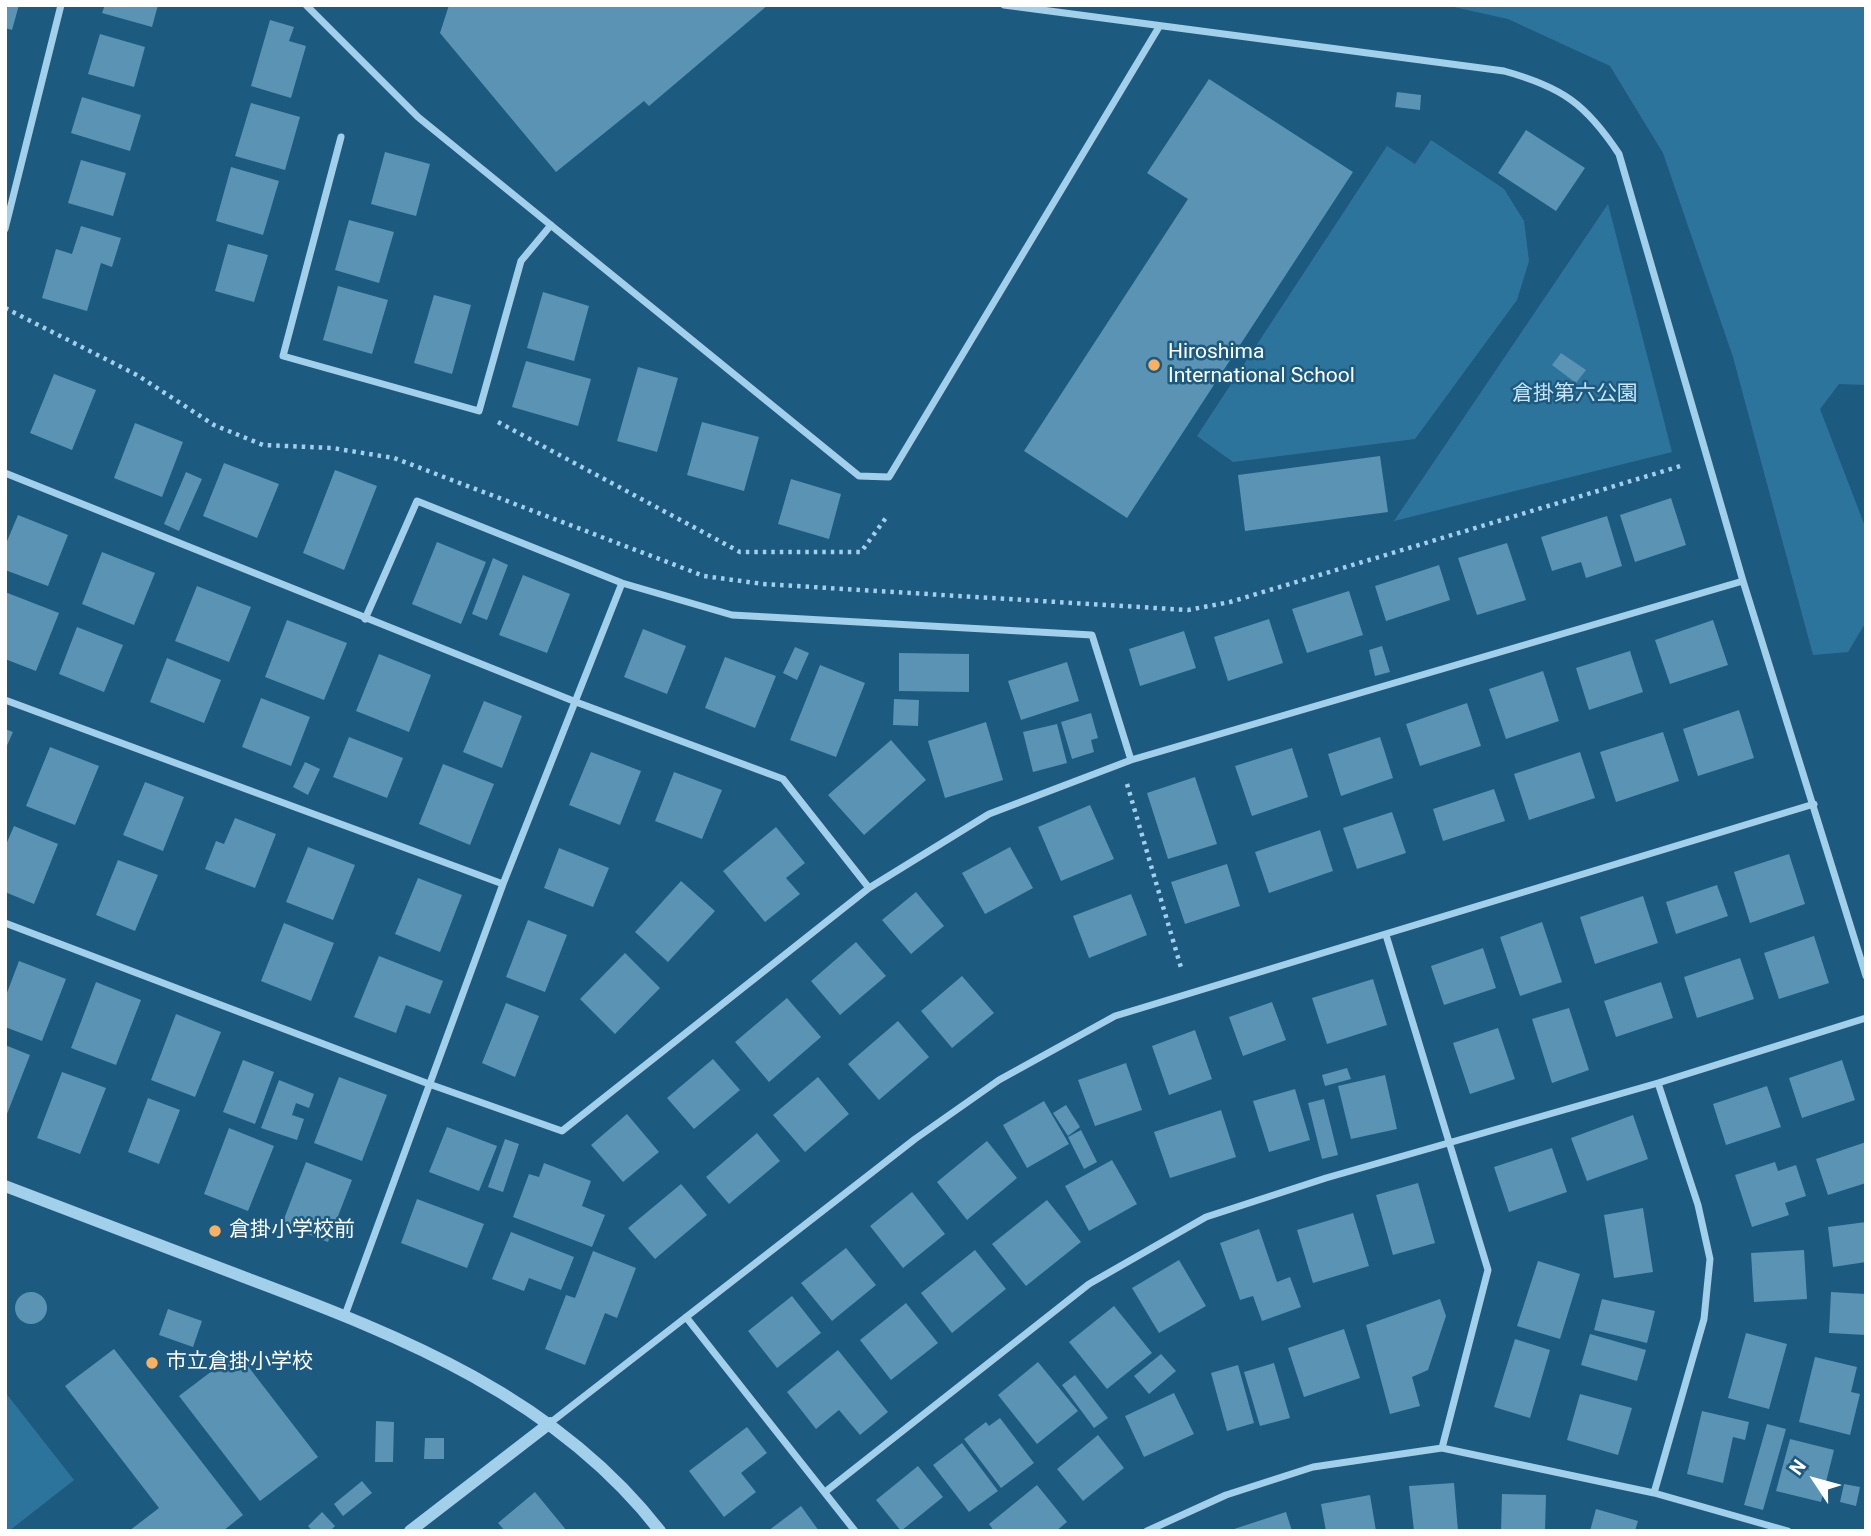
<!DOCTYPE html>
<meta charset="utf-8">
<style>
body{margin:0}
#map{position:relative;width:1871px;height:1536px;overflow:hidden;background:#1d5a80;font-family:Roboto,sans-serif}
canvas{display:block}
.frame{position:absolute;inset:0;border:7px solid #fff;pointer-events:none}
.north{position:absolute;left:1780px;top:1445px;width:70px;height:70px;-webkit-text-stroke:5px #1d5a80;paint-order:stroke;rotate:306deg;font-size:19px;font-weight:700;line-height:28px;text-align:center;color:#fff}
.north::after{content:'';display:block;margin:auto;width:24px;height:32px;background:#fff;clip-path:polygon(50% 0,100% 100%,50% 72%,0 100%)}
</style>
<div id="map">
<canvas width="1871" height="1536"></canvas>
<div class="frame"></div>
<div class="north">N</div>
</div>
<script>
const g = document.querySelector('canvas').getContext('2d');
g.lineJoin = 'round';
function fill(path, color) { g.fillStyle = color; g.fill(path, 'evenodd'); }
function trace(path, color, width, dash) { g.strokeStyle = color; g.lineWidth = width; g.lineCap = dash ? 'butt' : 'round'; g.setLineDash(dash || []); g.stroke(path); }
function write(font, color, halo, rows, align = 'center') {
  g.font = font + ' Roboto,"Noto Sans JP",sans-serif'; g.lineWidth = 5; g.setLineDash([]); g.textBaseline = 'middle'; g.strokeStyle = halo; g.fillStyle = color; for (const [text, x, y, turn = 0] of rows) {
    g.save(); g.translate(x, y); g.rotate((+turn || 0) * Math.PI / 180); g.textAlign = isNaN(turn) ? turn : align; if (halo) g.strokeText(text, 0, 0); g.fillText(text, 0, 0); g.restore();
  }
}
fill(new Path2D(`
 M1445,5H1866V385L1839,384L1820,409L1866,529V622L1848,652L1813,655L1733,357L1663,153L1610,66L1508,19Z
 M1431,140L1504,189L1524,221L1529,261L1517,300L1415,439L1233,462L1197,436L1387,146L1415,164Z
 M1608,204L1672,452L1394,521Z
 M5,1392L74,1480L9,1531H5Z`), '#2d749d');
fill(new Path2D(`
 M5,5H19L12,30L5,28Z
 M105,5H158L152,27L102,13Z
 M449,5H768L649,106L644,101L556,172L440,33Z
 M270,20L294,27L289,41L306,46L291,98L251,86Z
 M100,34L145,47L134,87L88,74Z
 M1209,79L1353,172L1127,518L1024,451L1188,199L1147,173Z
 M1397,92L1421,95L1420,110L1395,107Z
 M82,97L141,115L130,151L71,133Z
 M251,103L300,117L285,170L235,156Z
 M1526,130L1585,168L1556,211L1498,173Z
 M385,152L430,164L416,216L371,204Z
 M81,160L126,173L113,216L68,203Z
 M231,167L279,181L263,235L216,221Z
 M349,220L394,232L379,283L335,270Z
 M81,226L121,238L112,267L101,263L87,311L42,298L56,249L72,254Z
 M228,244L268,255L254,302L215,291Z
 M338,286L388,300L372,354L323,340Z
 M543,292L589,306L574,361L527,348Z
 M434,295L471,305L452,374L414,363Z
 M1561,353L1586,370L1576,383L1552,365Z
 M526,361L591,379L578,426L512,407Z
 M638,367L678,378L657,452L617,441Z
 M54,374L96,390L72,450L30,433Z
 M702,422L759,437L744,491L687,475Z
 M135,423L183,442L162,497L114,478Z
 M1380,456L1388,512L1245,531L1238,475Z
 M224,463L279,484L257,538L203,516Z
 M335,470L377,486L344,570L303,553Z
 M186,472L202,479L179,531L164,524Z
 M791,479L841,494L829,539L778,524Z
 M1671,498L1686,545L1635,562L1620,515Z
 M18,515L68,535L48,586L5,570V546Z
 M1607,516L1622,566L1586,578L1581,562L1552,571L1541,537Z
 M437,542L486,562L461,624L412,604Z
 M1507,543L1526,600L1477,615L1458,558Z
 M102,552L155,573L134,625L82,604Z
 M493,558L508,565L487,620L472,614Z
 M1439,565L1450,600L1386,621L1375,586Z
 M523,575L570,594L547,653L499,635Z
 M197,586L251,607L229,662L175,641Z
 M1349,591L1363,635L1307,653L1292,609Z
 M5,592L59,613L36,671L5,659Z
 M1269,619L1283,663L1228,681L1214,637Z
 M287,620L347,643L324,700L265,677Z
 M1713,620L1728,665L1670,684L1655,640Z
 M77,627L123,645L104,692L59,674Z
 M643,629L686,646L667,694L624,677Z
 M1184,631L1196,668L1140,686L1129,649Z
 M1382,646L1390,672L1375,676L1369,650Z
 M795,647L809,653L797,680L783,673Z
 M1630,651L1643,692L1589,710L1576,668Z
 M899,653L969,654V692L899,691Z
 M379,654L431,675L409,732L356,711Z
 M725,657L776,676L755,728L705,708Z
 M167,658L221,680L204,723L150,702Z
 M1067,662L1079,701L1021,720L1008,681Z
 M820,665L865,683L836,757L790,740Z
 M1543,671L1559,721L1506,739L1489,689Z
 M261,698L310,717L291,766L242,747Z
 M894,699L919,700L918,726L893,725Z
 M484,701L522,716L502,768L463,752Z
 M1467,703L1481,746L1420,766L1406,724Z
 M1739,710L1754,758L1698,776L1683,729Z
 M1091,713L1098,738L1091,740L1094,752L1072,759L1061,722Z
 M986,722L1003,780L945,798L928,741Z
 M1057,724L1067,763L1033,772L1023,732Z
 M5,729L13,732L5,750Z
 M1663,732L1679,781L1616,802L1600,752Z
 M349,737L403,758L387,798L333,777Z
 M1380,737L1393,778L1341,796L1328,754Z
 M891,740L926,780L864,835L828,795Z
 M50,747L99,766L75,825L26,806Z
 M1292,748L1308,797L1252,816L1235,766Z
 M591,752L641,771L620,825L569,805Z
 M1580,752L1595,798L1529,820L1514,774Z
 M305,762L320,769L308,795L293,787Z
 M443,764L494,784L470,845L419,824Z
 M674,772L722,790L702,839L655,821Z
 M1195,777L1217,844L1168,859L1147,793Z
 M145,782L184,797L163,851L123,835Z
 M1494,789L1505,821L1443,841L1433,809Z
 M1090,805L1114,859L1061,881L1038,827Z
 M1392,812L1406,853L1357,869L1343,828Z
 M235,818L276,834L255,888L205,869L216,841L224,844Z
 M14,826L58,844L34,904L5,892V847Z
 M776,827L805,863L786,878L800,894L765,922L723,871Z
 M1320,830L1333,871L1269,893L1255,852Z
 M308,847L355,865L333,920L286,902Z
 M1010,847L1033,888L985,914L962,873Z
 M559,848L609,868L593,907L544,888Z
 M1789,854L1805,904L1750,923L1734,872Z
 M118,860L158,875L135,931L96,915Z
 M1227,864L1240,906L1185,924L1171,882Z
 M418,878L462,895L440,952L395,934Z
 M681,881L715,911L668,962L635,932Z
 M1717,885L1728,916L1676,934L1666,902Z
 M916,892L944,926L911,954L882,920Z
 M1131,894L1147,935L1089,958L1073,916Z
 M1643,896L1658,943L1595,964L1580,917Z
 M528,920L567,935L545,992L506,977Z
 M1542,922L1562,982L1520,996L1500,937Z
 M284,923L334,943L311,1001L261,981Z
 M1814,936L1829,983L1779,999L1764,953Z
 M856,942L886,976L840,1015L811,981Z
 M1483,948L1496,988L1444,1005L1431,966Z
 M625,953L660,988L615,1034L580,999Z
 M379,956L443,981L430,1014L406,1005L396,1033L354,1017Z
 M1740,958L1754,999L1697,1018L1684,977Z
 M19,961L66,979L42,1041L5,1027V998Z
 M962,976L994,1013L952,1048L921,1011Z
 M1373,979L1387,1025L1327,1044L1312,998Z
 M96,982L141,1000L116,1065L71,1048Z
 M1661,982L1673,1018L1616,1037L1604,1001Z
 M787,998L821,1037L769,1082L735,1042Z
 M1272,1002L1286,1040L1243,1056L1229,1017Z
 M506,1003L539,1016L515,1077L482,1063Z
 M1569,1008L1589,1070L1552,1083L1532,1019Z
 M176,1014L221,1032L195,1097L151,1080Z
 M898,1021L929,1057L879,1100L848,1064Z
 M1498,1028L1515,1079L1470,1094L1453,1043Z
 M1195,1030L1212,1079L1169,1095L1152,1046Z
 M5,1045L30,1055L5,1119Z
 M713,1059L740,1090L694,1129L667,1098Z
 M243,1060L274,1072L255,1124L223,1112Z
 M1842,1060L1855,1100L1802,1118L1789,1078Z
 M1126,1063L1142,1110L1095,1126L1078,1080Z
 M1347,1068L1351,1079L1325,1086L1322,1075Z
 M62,1072L106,1088L80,1154L37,1138Z
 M1385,1075L1397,1129L1351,1139L1338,1086Z
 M339,1077L387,1095L362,1161L314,1143Z
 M818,1077L849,1114L805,1152L773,1115Z
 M279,1080L314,1094L309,1108L296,1103L292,1115L304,1119L297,1140L261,1128Z
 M1767,1086L1781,1127L1726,1145L1713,1104Z
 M1295,1089L1310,1140L1269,1152L1253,1101Z
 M148,1098L180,1110L159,1164L128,1152Z
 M1324,1099L1338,1155L1322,1159L1308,1103Z
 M1044,1101L1069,1144L1027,1168L1003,1125Z
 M1066,1105L1080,1127L1068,1136L1053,1113Z
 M1221,1110L1236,1157L1170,1178L1154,1132Z
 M627,1114L659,1152L623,1182L591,1145Z
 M1633,1115L1648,1159L1587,1181L1571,1138Z
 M447,1127L497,1146L479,1191L429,1172Z
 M229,1128L274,1146L248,1211L204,1194Z
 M1081,1130L1097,1162L1084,1169L1068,1137Z
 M757,1133L780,1161L729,1204L706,1177Z
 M505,1139L519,1144L503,1192L488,1187Z
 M987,1141L1017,1178L967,1220L937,1182Z
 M1866,1142V1183L1828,1195L1816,1159Z
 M1552,1148L1567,1192L1509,1212L1494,1167Z
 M1112,1160L1137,1204L1089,1231L1065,1186Z
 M306,1162L352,1180L328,1242L282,1224Z
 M1775,1162L1778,1171L1796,1165L1806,1196L1785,1203L1789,1215L1752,1227L1735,1175Z
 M544,1163L591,1181L582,1206L605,1215L592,1247L513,1217L529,1174L539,1177Z
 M1418,1183L1435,1243L1393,1255L1376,1195Z
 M681,1184L707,1215L655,1259L628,1228Z
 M912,1192L945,1234L903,1268L870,1226Z
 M417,1199L484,1224L467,1268L401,1243Z
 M1047,1200L1081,1242L1026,1286L992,1244Z
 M1643,1208L1653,1272L1614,1278L1604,1215Z
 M1353,1213L1369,1266L1313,1283L1297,1230Z
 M1866,1222V1262L1833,1267L1828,1227Z
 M1259,1229L1277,1282L1290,1277L1301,1307L1262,1321L1253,1296L1240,1300L1220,1243Z
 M511,1232L574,1257L561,1290L529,1278L524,1291L492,1279Z
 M846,1248L876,1285L832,1321L801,1283Z
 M975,1250L1006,1289L952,1333L921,1293Z
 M1804,1250L1807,1299L1754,1302L1751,1253Z
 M593,1251L636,1268L617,1318L605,1313L585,1365L545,1349L566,1295L575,1298Z
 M1179,1260L1206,1306L1159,1333L1132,1288Z
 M1538,1261L1580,1274L1560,1339L1517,1326Z
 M1831,1292L1866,1294V1335L1829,1333Z
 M15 1308a16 16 0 1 1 32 0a16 16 0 1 1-32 0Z
 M792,1296L821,1333L777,1368L748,1331Z
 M1440,1299L1446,1316L1428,1370L1412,1377L1420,1406L1390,1414L1366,1325Z
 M1602,1299L1655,1311L1647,1343L1594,1330Z
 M906,1303L938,1343L891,1380L860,1340Z
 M1114,1306L1152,1353L1107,1389L1069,1342Z
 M168,1309L202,1321L193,1347L159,1335Z
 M1344,1329L1360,1378L1304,1397L1288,1348Z
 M1746,1333L1787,1344L1769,1409L1728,1398Z
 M1590,1334L1646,1350L1637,1381L1581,1365Z
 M1515,1339L1550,1350L1530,1418L1494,1407Z
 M114,1349L243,1515L223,1531H129L159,1508L65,1386Z
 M838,1350L888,1412L860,1435L839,1410L816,1429L787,1392Z
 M237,1352L318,1457L260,1501L179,1396Z
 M1161,1354L1176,1371L1149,1394L1134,1376Z
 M1815,1357L1857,1367L1851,1392L1860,1394L1850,1435L1799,1422Z
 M1038,1362L1078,1411L1037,1444L998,1395Z
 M1274,1363L1290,1418L1260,1426L1244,1372Z
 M1238,1365L1254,1423L1227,1431L1211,1373Z
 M1075,1375L1108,1418L1094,1428L1062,1385Z
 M1174,1393L1194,1434L1144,1457L1125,1416Z
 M1580,1394L1632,1408L1618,1455L1567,1440Z
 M1702,1411L1749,1422L1745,1440L1733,1437L1723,1483L1687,1474Z
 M1000,1418L1034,1463L1001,1488L964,1439L986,1422L989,1426Z
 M376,1421L394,1422L393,1462H375Z
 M1767,1424L1786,1429L1763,1510L1744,1505Z
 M747,1427L767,1453L741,1473L756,1492L724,1517L689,1471Z
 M1098,1435L1124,1468L1083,1501L1057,1469Z
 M425,1438H444V1459H424Z
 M1790,1439L1834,1450L1821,1502L1776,1491Z
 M962,1443L998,1491L969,1512L933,1465Z
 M918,1466L943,1497L901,1531L876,1500Z
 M362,1481L372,1493L343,1516L334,1504Z
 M1454,1483L1458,1531H1414L1409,1486Z
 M1844,1484L1860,1487L1856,1506L1840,1502Z
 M1037,1485L1067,1522L1056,1531H994L989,1524Z
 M535,1492L567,1531H505L498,1523Z
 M1502,1494L1546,1495L1545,1531H1501Z
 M1370,1495L1376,1531H1326L1321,1504Z
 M801,1506L819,1531H768Z
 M1596,1509L1638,1521L1635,1531H1590Z
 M322,1512L335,1526L330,1531H313L308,1526Z
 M1286,1512L1292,1531H1231V1530Z`), '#5a93b3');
trace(new Path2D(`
 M5,308L137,375L214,425L263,445L332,448L394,458L704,576L763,584L1188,610L1230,602L1684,465
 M498,422L740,552H861L888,515
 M1127,784L1182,971`), '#a2cfe9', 4.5, [3.5, 5]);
trace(new Path2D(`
 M306,5L418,117L859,476L889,477L1159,27
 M1004,5L1504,71C1562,87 1586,104 1619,154L1743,581L1866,976
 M341,137L283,356L479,411L521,261L551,225
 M5,229L61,5
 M5,473L576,702L783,779L869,888
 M365,619L417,501L622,583L732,615L1092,635L1131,760
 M5,700L503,884
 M5,923L429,1084L562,1131L869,888L989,814L1131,760L1743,581
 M1386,935L1488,1270L1442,1448
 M345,1315L503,884L622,583
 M686,1317L855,1531
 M550,1423L915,1139L999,1080L1115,1016L1814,804
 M825,1492L1089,1284L1206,1217L1326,1178L1658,1083L1866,1018
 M1654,1493L1704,1319L1710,1259L1698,1205L1658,1083
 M1147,1531L1226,1495L1313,1467L1442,1448L1654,1493L1788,1531`), '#a2cfe9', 7);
trace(new Path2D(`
 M5,1186C87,1217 168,1248 249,1279C403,1337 556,1397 660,1531
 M410,1531L550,1423`), '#a2cfe9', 12);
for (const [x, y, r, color] of [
 [1154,365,7,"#f8b160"],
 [215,1231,7,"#f8b160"],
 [152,1363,7,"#f8b160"]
]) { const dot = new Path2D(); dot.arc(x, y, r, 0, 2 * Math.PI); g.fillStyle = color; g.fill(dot); trace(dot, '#1d5a80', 2.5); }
write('21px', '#fff', '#1d5a80', [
 ["Hiroshima",1168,353],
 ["International School",1168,377],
 ["倉掛小学校前",229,1231],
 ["市立倉掛小学校",166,1363]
], 'left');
write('21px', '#c6e5f7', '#1d5a80', [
 ["倉掛第六公園",1575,395]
]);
</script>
